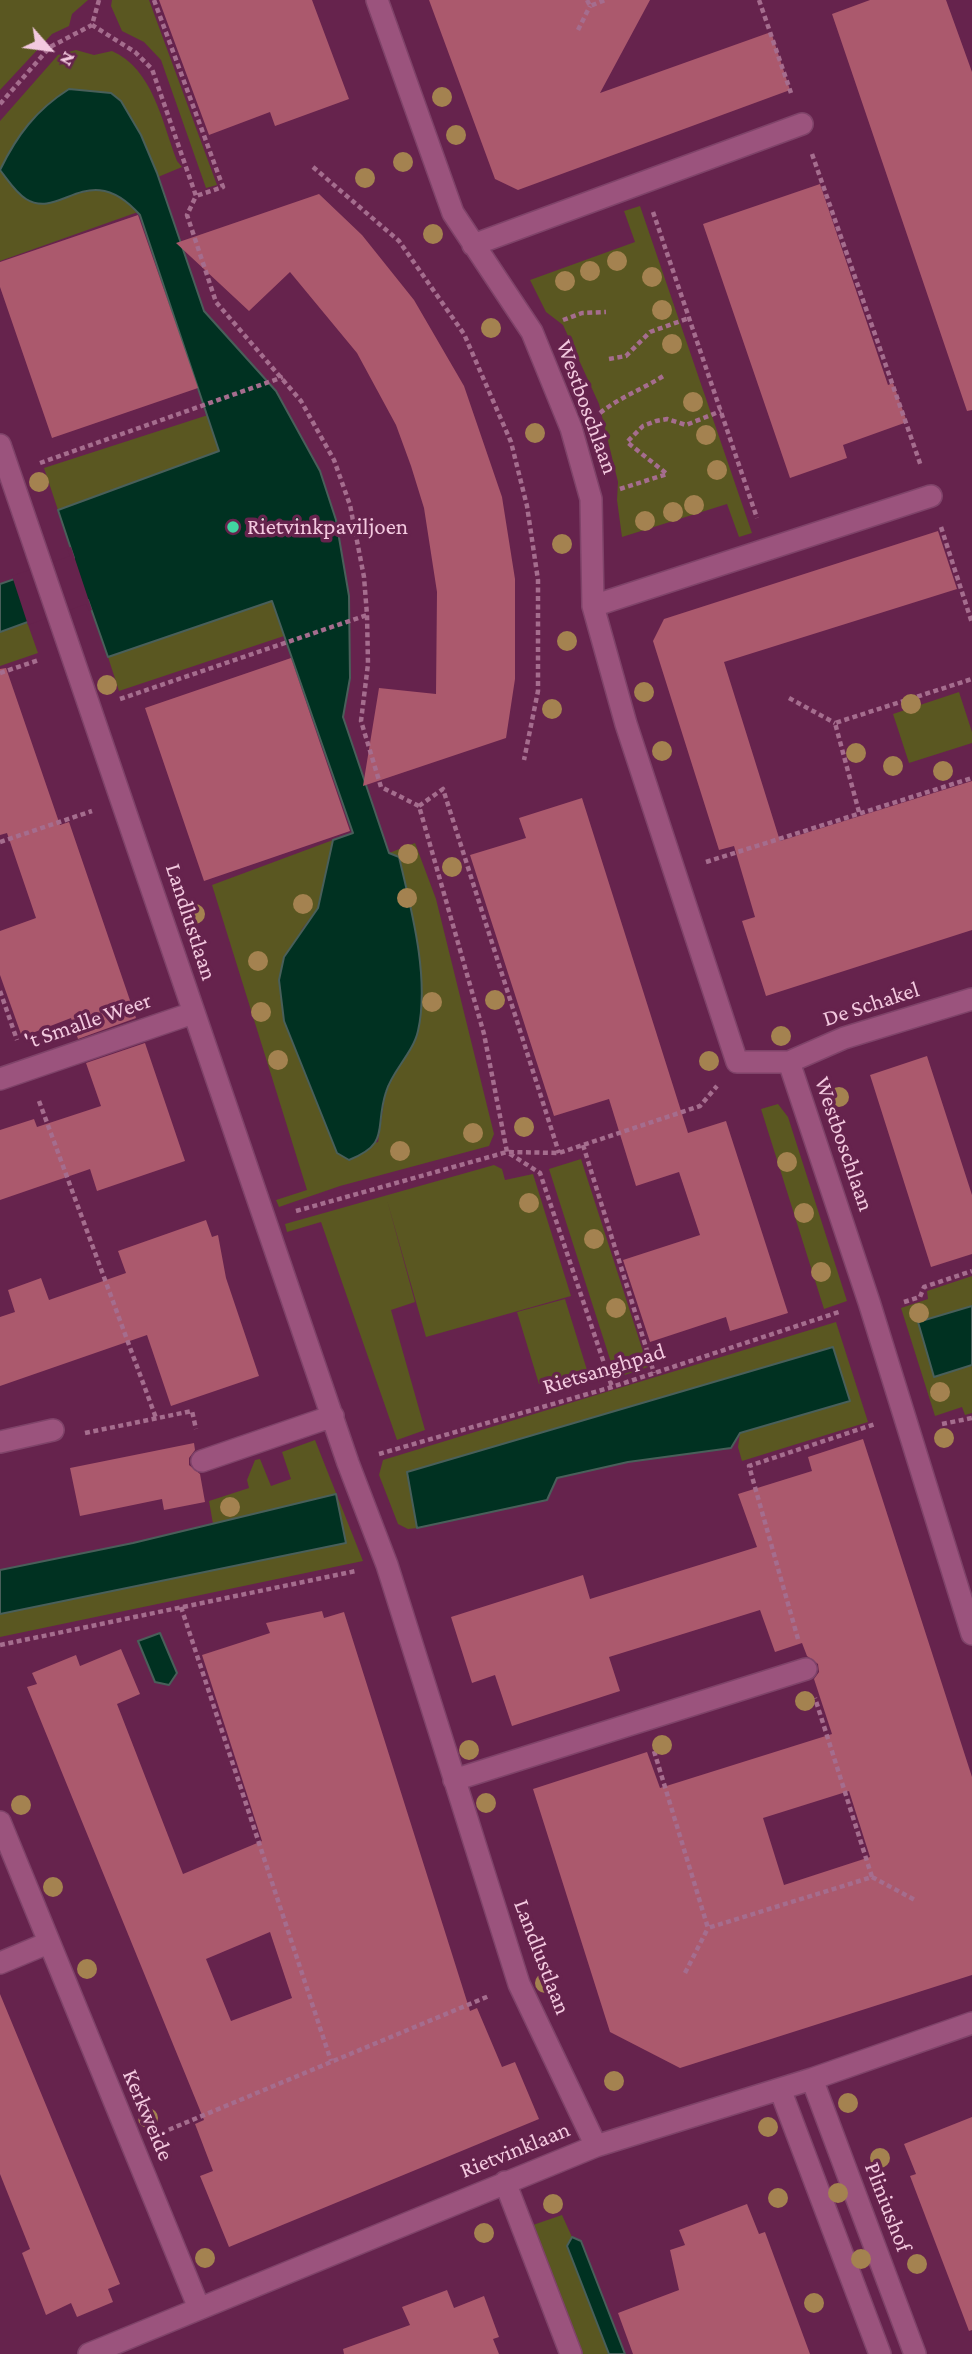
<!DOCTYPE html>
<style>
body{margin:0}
#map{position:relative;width:972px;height:2354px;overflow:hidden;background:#66234d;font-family:"Crimson Pro",serif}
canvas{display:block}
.north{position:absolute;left:14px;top:14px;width:70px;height:70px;-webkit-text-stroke:5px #66234d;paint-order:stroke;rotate:118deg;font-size:19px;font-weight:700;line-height:28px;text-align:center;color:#f3c9df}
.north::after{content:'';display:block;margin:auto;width:24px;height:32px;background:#f3c9df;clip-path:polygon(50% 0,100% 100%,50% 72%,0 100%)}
</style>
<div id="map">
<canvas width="972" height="2354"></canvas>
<div class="north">N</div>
</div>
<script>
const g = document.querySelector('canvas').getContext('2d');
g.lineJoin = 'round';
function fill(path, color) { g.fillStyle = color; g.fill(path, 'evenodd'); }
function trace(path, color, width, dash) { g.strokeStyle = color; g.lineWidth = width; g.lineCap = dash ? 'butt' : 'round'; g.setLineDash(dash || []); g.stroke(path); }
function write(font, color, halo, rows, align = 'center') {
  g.font = font + ' "Crimson Pro",serif'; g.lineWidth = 7; g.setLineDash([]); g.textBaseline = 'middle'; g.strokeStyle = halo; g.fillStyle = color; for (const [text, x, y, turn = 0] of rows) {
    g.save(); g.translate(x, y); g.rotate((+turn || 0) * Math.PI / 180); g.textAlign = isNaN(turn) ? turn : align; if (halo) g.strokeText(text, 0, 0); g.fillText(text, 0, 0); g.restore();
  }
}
fill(new Path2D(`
 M0,0H88L72,14L69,26L52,34L0,90Z
 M112,0H149L217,185L206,188L161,60L144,42L122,31L111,6Z
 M76,50L94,55L112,51C153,69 162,122 177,161L182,167L158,177L141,135L111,93L69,89L72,195C104,187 115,187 138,212L0,261V121L58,55Z
 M640,206L752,533L739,537L727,504L622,537L617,500L618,482L599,404L563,325L546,312L530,280L635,242L624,211Z
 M208,415L219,451L58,510L44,468Z
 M272,600L284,636L119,691L108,657Z
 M27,622L38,653L0,666V632Z
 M959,692L972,732V743L909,763L893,714Z
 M333,840L318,908L302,929L279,980L284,1021L337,1152L378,1142L386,1089L418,1032L389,853L415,843L436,899L494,1134L489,1146L340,1186L279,1207L276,1200L307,1190L212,885Z
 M778,1104L788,1117L847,1301L824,1309L761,1109Z
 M581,1159L648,1367L616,1378L549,1169Z
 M494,1165L502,1169L505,1180L533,1174L571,1296L426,1337L387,1200L415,1302L391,1310L425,1430L397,1440L321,1222L287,1232L285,1224Z
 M972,1276V1306L918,1322L934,1377L972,1365V1413L965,1415L962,1407L935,1416L901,1308L928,1299L927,1291Z
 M565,1299L587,1370L539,1384L517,1312Z
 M836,1322L868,1422L742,1461L738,1447L740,1433L850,1401L833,1347L407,1473L417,1528L408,1529L398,1524L379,1475L383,1460Z
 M315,1440L363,1561L0,1637V1614L345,1543L335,1494L213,1524L209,1501L249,1488L247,1480L255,1460L260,1459L271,1486L291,1479L282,1452Z
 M562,2215L572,2237L567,2246L609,2354H583L533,2225Z`), '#5a5721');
const water = new Path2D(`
 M69,89L111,93L121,101L141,135L157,173L204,311L276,391L320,471L336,520L349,596L350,678L343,717L389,853L399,857C411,908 430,978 418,1031C413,1053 392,1071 386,1092C374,1129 391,1143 349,1160L337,1153L284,1021L279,980L284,957L318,908L333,840L353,833L272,601L108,657L88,600L0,632V584L74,558L58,510L219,451L140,215C89,157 61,221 26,199C15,192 8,180 0,170C17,135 36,110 69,89Z
 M972,1306V1365L934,1377L918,1322Z
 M833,1347L850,1401L740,1433L731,1448L628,1462L557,1478L547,1500L417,1528L407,1472Z
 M336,1494L346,1543L0,1614V1570L133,1543Z
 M160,1633L177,1673L169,1685L155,1682L138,1641Z
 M572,2237L581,2241L625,2354H609L567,2246Z`);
fill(water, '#003121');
trace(water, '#495f5a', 2);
fill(new Path2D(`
 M71,547L92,610L89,611L86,604L28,625L12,576L70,556L67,548Z`), '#66234d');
fill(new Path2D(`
 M159,0H312L349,99L275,126L270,112L209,135Z
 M429,0H650L600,93L771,32L790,90L518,190L495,179Z
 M870,0H946L972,72V410L967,411L832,14Z
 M820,184L888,385L893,383L907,422L843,445L847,458L790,478L703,224Z
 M319,194L362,235L414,300L464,386L502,497L515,579V679L506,738L363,786L379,688L436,694L437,592L424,508L411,466L396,425L357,353L290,272L249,311L176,243Z
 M138,215L198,388L52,438L0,287V262Z
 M938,531L957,589L724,662L780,841L972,781V930L766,996L742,921L755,917L734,846L719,850L653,641L664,619Z
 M291,658L350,831L204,881L145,708Z
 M6,668L60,825L69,822L136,1018L78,1039L71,1018L22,1037L0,975V931L36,918L7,833L0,835V669Z
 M582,798L688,1133L726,1121L788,1313L730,1331L726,1317L650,1342L623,1260L700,1235L679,1172L636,1186L609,1099L554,1116L470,855L526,838L519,818Z
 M145,1043L185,1161L97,1191L90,1169L0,1200V1130L34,1119L37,1127L101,1106L86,1063Z
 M927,1056L972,1195V1254L931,1267L870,1075Z
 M206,1220L212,1237L218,1235L226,1278L259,1376L171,1406L147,1335L0,1386V1317L15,1312L8,1290L41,1278L49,1300L126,1273L118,1251Z
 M863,1439L972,1777V1975L680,2068L610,2032L533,1789L647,1752L660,1788L832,1734L814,1679L819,1672L818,1664L807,1656L802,1643L775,1652L760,1610L609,1657L620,1691L512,1726L495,1675L472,1683L451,1617L583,1575L590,1599L757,1547L738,1494L812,1471L808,1457ZM849,1791L870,1857L784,1885L763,1818Z
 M194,1443L195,1450L189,1458V1465L200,1474L205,1502L164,1510L162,1499L80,1516L70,1468Z
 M322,1611L324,1618L344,1612L470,2011L477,2008L502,2067L515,2062L539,2119L229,2247L200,2176L213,2171L195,2124L204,2120L27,1687L37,1684L32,1673L76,1655L80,1666L121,1649L140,1694L117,1704L183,1874L262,1841L202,1655L270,1633L266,1623ZM270,1932L292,1998L231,2021L206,1959Z
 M0,1994L120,2284L108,2289L113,2302L77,2317L71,2303L46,2315L22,2253L30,2249L0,2174Z
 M972,2117V2330L969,2331L910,2176L916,2174L904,2144Z
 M747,2204L759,2234L765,2232L810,2354H633L618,2313L679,2290L670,2250L685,2245L679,2230Z
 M447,2290L454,2308L484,2296L499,2337L493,2339L499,2354H344L343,2349L410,2325L402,2307Z`), '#ab596d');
const street = new Path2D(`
 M377,0L453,213L532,332L571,428L591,499L593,606L626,724L737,1062H789L869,1302L972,1634
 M473,245L802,124
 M0,445L348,1463L387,1565L519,1984L596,2146
 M593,606L931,496
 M789,1062L844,1038L972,999
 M0,1079L193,1013
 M0,1442L53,1430
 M202,1461L333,1416
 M454,1780L806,1669
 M0,1822L199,2308
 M0,1963L48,1943
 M812,2079L915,2354
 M780,2089L880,2354
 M505,2182L571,2354
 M89,2354L596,2146L812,2079L972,2023`);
trace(street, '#7f4369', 24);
trace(new Path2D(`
 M99,0L92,25L135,52L152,69L196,196L187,215L216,302L301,401L334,460L350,505L364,577L367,615L368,664L361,721L381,787L419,806L484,1034L507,1152L540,1173L612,1387
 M154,0L223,187L196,196
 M587,0L590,6L605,0
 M759,0L791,93
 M578,30L590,6
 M0,104L50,47L92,25
 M812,154L921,466
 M313,167L399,241L464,334L511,442L527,506L538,580V691L524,760
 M653,212L757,518
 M563,320L582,313L606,312
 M609,359L626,356L650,332L689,318
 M600,413C620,397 643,389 665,375
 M40,463L283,377
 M620,489L667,474L627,442L643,426L656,421L667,419L686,425L721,411
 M941,527L972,623
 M0,673L39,660
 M789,698L835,723
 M120,699L367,615
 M419,806L443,789L559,1153
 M859,812L835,723L972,679
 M0,842L92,811
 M706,862L972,778
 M0,991L17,1040
 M39,1101L156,1418
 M583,1145L654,1373
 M296,1211L507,1152L559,1153L700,1106L717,1086
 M904,1302L920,1297L924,1287L972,1271
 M942,1424L972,1418
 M85,1433L192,1411L196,1429
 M379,1454L612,1387L839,1312
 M181,1607L331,2061
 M798,1639L749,1466L875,1424
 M0,1645L356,1571
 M654,1751L708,1928L872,1877L815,1698
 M872,1877L915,1900
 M685,1973L708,1928
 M161,2133L489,1996`), '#a56d8e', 4.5, [5, 3.5]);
trace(street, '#9b537d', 21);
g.fillStyle = '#a48250';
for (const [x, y] of [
 [442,97],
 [456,135],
 [403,162],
 [365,178],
 [433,234],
 [617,261],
 [590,271],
 [652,277],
 [565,281],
 [662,310],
 [491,328],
 [672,344],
 [693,402],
 [535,433],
 [706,435],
 [717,470],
 [39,482],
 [694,505],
 [673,512],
 [645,521],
 [562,544],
 [567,641],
 [107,685],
 [644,692],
 [911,704],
 [552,709],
 [662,751],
 [856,753],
 [893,766],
 [943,771],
 [408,854],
 [452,867],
 [407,898],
 [303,904],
 [195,914],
 [258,961],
 [495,1000],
 [432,1002],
 [261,1012],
 [781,1036],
 [278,1060],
 [709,1061],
 [839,1097],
 [524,1127],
 [473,1133],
 [400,1151],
 [787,1162],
 [529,1203],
 [804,1213],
 [594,1239],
 [821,1272],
 [616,1308],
 [919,1313],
 [940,1392],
 [944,1438],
 [230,1507],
 [805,1701],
 [662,1745],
 [469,1750],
 [486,1803],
 [21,1805],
 [53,1887],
 [87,1969],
 [545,1983],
 [614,2081],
 [848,2103],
 [148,2118],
 [768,2127],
 [880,2158],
 [838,2193],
 [778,2198],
 [553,2204],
 [484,2233],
 [205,2258],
 [861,2259],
 [917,2264],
 [814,2303]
]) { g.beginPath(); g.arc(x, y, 10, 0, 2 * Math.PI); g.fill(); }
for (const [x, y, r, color] of [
 [233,527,7,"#41d4a1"]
]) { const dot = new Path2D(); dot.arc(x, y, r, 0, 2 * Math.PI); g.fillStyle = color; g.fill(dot); trace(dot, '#66234d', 2.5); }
write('23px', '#f3c9df', '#66234d', [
 ["Westboschlaan",587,407,70],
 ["Landlustlaan",191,922,72],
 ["De Schakel",871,1004,-18],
 ["'t Smalle Weer",88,1021,-19],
 ["Westboschlaan",844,1144,71],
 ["Rietsanghpad",604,1369,-17],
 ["Landlustlaan",542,1957,69],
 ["Kerkweide",148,2115,67],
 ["Rietvinklaan",515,2150,-22],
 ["Pliniushof",888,2207,69]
]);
write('23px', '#f3c9df', '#66234d', [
 ["Rietvinkpaviljoen",247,527]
], 'left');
</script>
